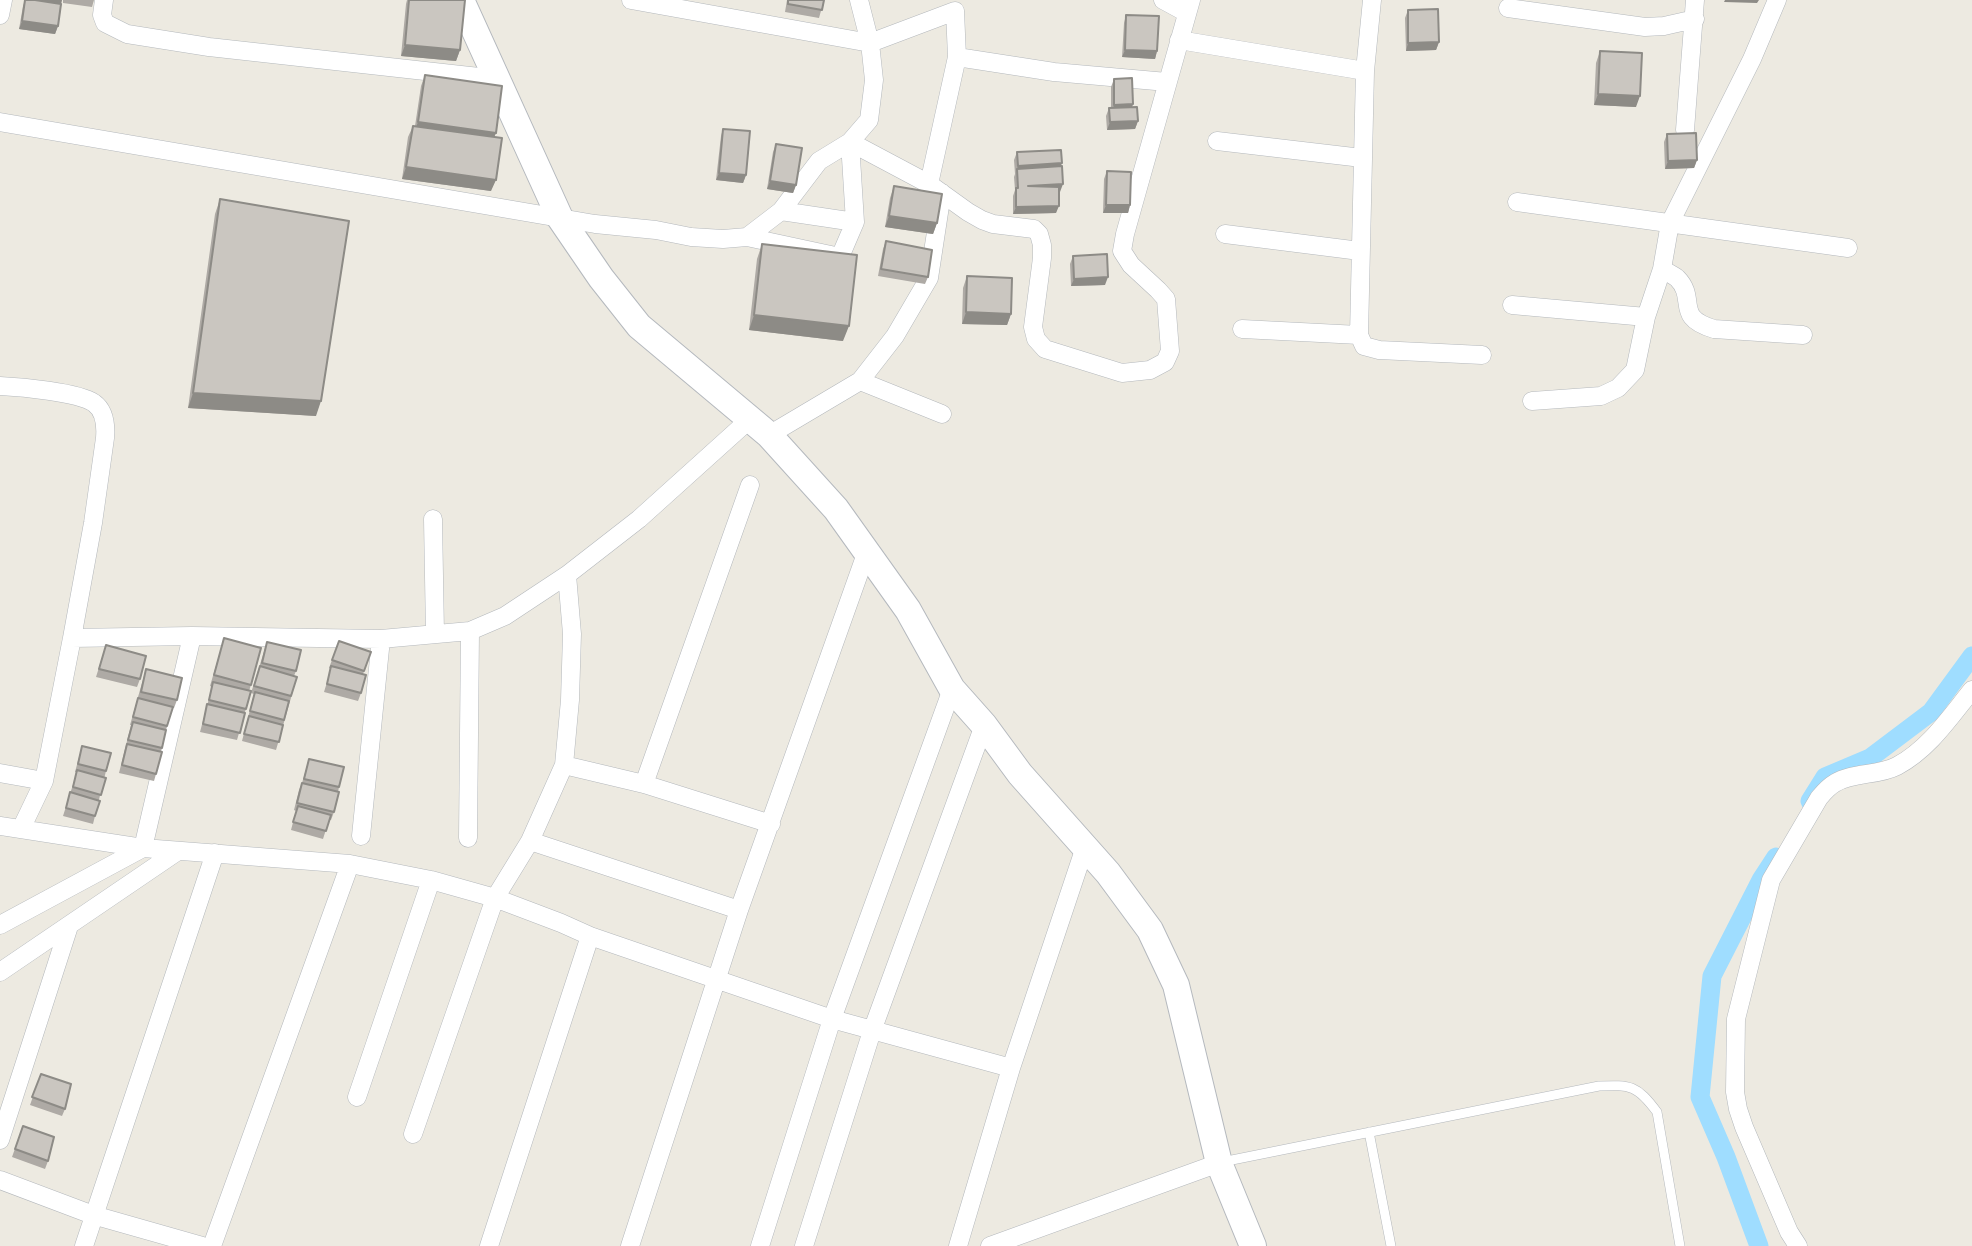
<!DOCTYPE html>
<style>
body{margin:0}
canvas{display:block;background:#edeae1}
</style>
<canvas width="1972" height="1246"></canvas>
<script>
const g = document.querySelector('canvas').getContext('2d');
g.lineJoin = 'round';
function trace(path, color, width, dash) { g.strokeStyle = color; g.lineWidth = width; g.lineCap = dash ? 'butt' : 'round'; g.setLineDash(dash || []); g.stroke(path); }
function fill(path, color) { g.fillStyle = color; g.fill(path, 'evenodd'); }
trace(new Path2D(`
 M1810,801L1825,777L1870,758L1931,712L1972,656
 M1759,1246L1726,1157L1700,1097L1712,976L1761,880L1776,857`), '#9fddff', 19);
const lane = new Path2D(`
 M1369,1132L1391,1246
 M1222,1162L1599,1086C1631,1085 1637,1085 1657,1112L1680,1246`);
const street = new Path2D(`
 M104,0L102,15L105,23L127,34L209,47L497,79
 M631,0L870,43L955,11L957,57L929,184
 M1163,0L1187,13
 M1508,8L1645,27L1664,26L1695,19
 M0,15L3,0
 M1179,40L1365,71L1359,335L1364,346L1379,350L1482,355
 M957,57L1054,72L1167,82
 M1365,71L1372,0
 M0,122L595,224L656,230L691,237L723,239L747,237L781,211L819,161L850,142L869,120L874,80L870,43L859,0
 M1685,130L1695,0
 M1217,141L1362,158
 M850,142L929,184L968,212L982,220L993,224L1034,229L1039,234L1042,245V258L1033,327L1036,339L1045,349L1122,373L1150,370L1165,362L1170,351L1166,299L1158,290L1131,265L1122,251L1125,234L1191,0
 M1517,202L1848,248
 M781,211L855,222
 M1225,234L1360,251
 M747,237L840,257L855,222L850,142
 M1662,269C1667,272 1673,275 1677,278C1698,299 1673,317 1714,329L1803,335
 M1512,305L1646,317
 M1242,329L1359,335
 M860,381L942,414
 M0,386C20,387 78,392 94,403C105,411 106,426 105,438L93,523L72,638
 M1532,401L1601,396L1618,388L1635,370L1646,317L1662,269L1670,223L1752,59L1777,0
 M769,435L860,381L895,336L929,278L942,193
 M433,519L435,634
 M564,765L644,784L771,824
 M0,773L44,781
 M644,784L750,485
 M0,826L143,848L350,864L431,880L495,898L530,841L564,765L570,700L572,634L567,575
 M21,829L44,781L72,638L192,636L381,639L470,631L505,616L567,575L639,519L750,419
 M361,836L381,639
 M468,838L470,631
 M530,841L739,910
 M0,925L143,848L192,636
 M590,936L832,1019L1011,1068
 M0,972L178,851
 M357,1097L431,880
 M413,1134L495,898L561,923L590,936L489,1246
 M0,1140L69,926
 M0,1180L93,1215L202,1246
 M84,1246L215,853
 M212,1246L350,864
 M630,1246L739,910L867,551
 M760,1246L832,1019L952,689
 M804,1246L872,1031L984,725
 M958,1246L1011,1068L1085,847
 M990,1246L1219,1163
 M1798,1246L1789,1232L1744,1127L1738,1109L1735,1092L1736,1019L1771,880L1819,798C1824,792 1828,787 1835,783C1853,772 1878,776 1897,766C1929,749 1950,717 1972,690`);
const secondary = new Path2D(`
 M461,0L560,218L601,278L639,326L769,435L836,509L908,610L952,689L984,725L1020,774L1108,873L1150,930L1176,985L1219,1163L1253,1246`);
trace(lane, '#b4b8bc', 10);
trace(street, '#b4b8bc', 19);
trace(secondary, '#b5b9be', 28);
trace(lane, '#fff', 9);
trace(street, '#fff', 18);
trace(secondary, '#fff', 26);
fill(new Path2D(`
 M25,0H62L58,26L55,34L19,29L23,6Z
 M63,0H94L92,7L63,3Z
 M407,0H465L460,50L456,61L401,56L406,4Z
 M787,0H824L819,18L785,12Z
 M1408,10L1439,42L1436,50L1406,51L1405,18Z
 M1126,15L1157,51L1155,59L1122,57L1124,23Z
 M1600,51L1636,107L1594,105L1596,63Z
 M425,75L496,133L494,137L491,191L402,179L408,137L413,126H415L421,86Z
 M1114,79L1133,104L1132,107L1138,121L1135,129L1107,130L1106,116L1109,108H1111V87Z
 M723,129L746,175L743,183L716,180L721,136Z
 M1667,134L1697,160L1694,168L1665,169L1664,142Z
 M776,144L796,185L793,193L767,189L773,152Z
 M1017,152L1062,163L1060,166V192H1059L1056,213L1013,214V196L1015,190L1014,177L1015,174L1014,160Z
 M1107,171L1130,205L1128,213H1103L1104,179Z
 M894,186L937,223L933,234L885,227L890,198Z
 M220,199L316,416L188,408L215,214Z
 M886,241L928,277L925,284L878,276L883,249Z
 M762,244L843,341L749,330L757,259Z
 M1073,256L1105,285L1071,286L1070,264Z
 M967,276L1011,314L1007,325L962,324L963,288Z
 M224,638L251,685L249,691H251L237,740L200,732L212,687L210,686Z
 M339,641L371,652L363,674L361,693L358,701L324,692L331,669L329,668Z
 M267,642L296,671L294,676L297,677L276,750L242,741L254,694L251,693Z
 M106,645L140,679L137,687L96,677Z
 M146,669L177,700L174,708H173L166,730L156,774L154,781L119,773L131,725H130Z
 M82,746L106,771L93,824L63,816L77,772H75Z
 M309,759L339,787L334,812L331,820H329L323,839L291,830L296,811L294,810L299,790L302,783Z
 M41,1074L65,1109L62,1116L30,1105Z
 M23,1126L48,1161L45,1169L12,1157Z`), '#aeaaa5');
fill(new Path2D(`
 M27,0H62L59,8Z
 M1725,0H1759L1757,3L1724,2Z
 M22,21L58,26L55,34L19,29Z
 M1439,42L1436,50L1406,51L1408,43Z
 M405,45L460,50L456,61L401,56Z
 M1125,50L1157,51L1155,59L1122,57Z
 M1598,94L1640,96L1636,107L1594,105Z
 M1133,104L1130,112H1112L1114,105Z
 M1138,121L1135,129L1107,130L1110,122Z
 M418,122L496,133L491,144L414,133Z
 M1697,160L1694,168L1665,169L1668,161Z
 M1062,163L1059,171L1017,169L1015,174L1018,166Z
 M406,167L496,180L491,191L402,179Z
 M719,173L746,175L743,183L716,180Z
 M770,181L796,185L793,193L767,189Z
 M1063,184L1060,192L1025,194L1028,186Z
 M1106,205H1130L1128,213H1103Z
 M1059,206L1056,213L1013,214L1016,207Z
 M889,216L937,223L933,234L885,227Z
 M1108,277L1105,285L1071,286L1074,279Z
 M966,312L1011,314L1007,325L962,324Z
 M754,315L849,326L843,341L749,330Z
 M193,393L321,401L316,416L188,408Z`), '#8d8b86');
const building = new Path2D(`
 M25,0H35L61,4L58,26L22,21Z
 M409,0H465L460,50L405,45Z
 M788,0H824L822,10L788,4Z
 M1438,9L1439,42L1408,43V10Z
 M1126,15L1159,16L1157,51L1125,50Z
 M1600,51L1642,53L1640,96L1598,94Z
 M425,75L502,86L496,133L418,122Z
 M1132,78L1133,104L1114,105V79Z
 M1137,107L1138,121L1110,122L1109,108Z
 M413,126L502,138L496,180L406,167Z
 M723,129L750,131L746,175L719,173Z
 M1696,133L1697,160L1668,161L1667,134Z
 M776,144L802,148L796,185L770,181Z
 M1061,150L1062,163L1018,166L1017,152Z
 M1062,166L1063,184L1028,186L1059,187V206L1016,207V188H1018L1017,169Z
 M1107,171L1131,172L1130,205H1106Z
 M894,186L942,194L937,223L889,216Z
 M220,199L349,221L321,401L193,393Z
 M886,241L932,250L928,277L881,269Z
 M762,244L857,255L849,326L754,315Z
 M1107,254L1108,277L1074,279L1073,256Z
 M967,276L1012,278L1011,314L966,312Z
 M224,638L261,648L251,685L214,675Z
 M339,641L371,652L364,671L332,660Z
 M267,642L301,650L296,671L262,663Z
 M106,645L146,656L140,679L99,669Z
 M260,666L297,677L291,696L254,686Z
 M331,666L366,675L361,693L327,684Z
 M146,669L182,678L177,700L141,692Z
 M213,682L251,691L246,709L209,700Z
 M255,692L289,701L284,720L250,711Z
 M138,698L173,707L167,726L133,717Z
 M207,704L245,713L240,733L203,724Z
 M249,716L283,725L279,742L244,734Z
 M133,722L166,730L162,748L128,740Z
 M127,744L162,752L156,774L122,765Z
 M82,746L111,753L106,771L78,764Z
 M309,759L344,767L339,787L304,779Z
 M77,770L106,778L101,795L73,787Z
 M302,783L339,792L334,812L297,803Z
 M70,792L100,801L95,816L66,808Z
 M298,806L331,815L326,831L293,822Z
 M41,1074L71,1084L65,1109L32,1097Z
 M23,1126L54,1137L48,1161L15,1149Z`);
fill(building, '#cac6c0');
trace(building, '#8d8b86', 2);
</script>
